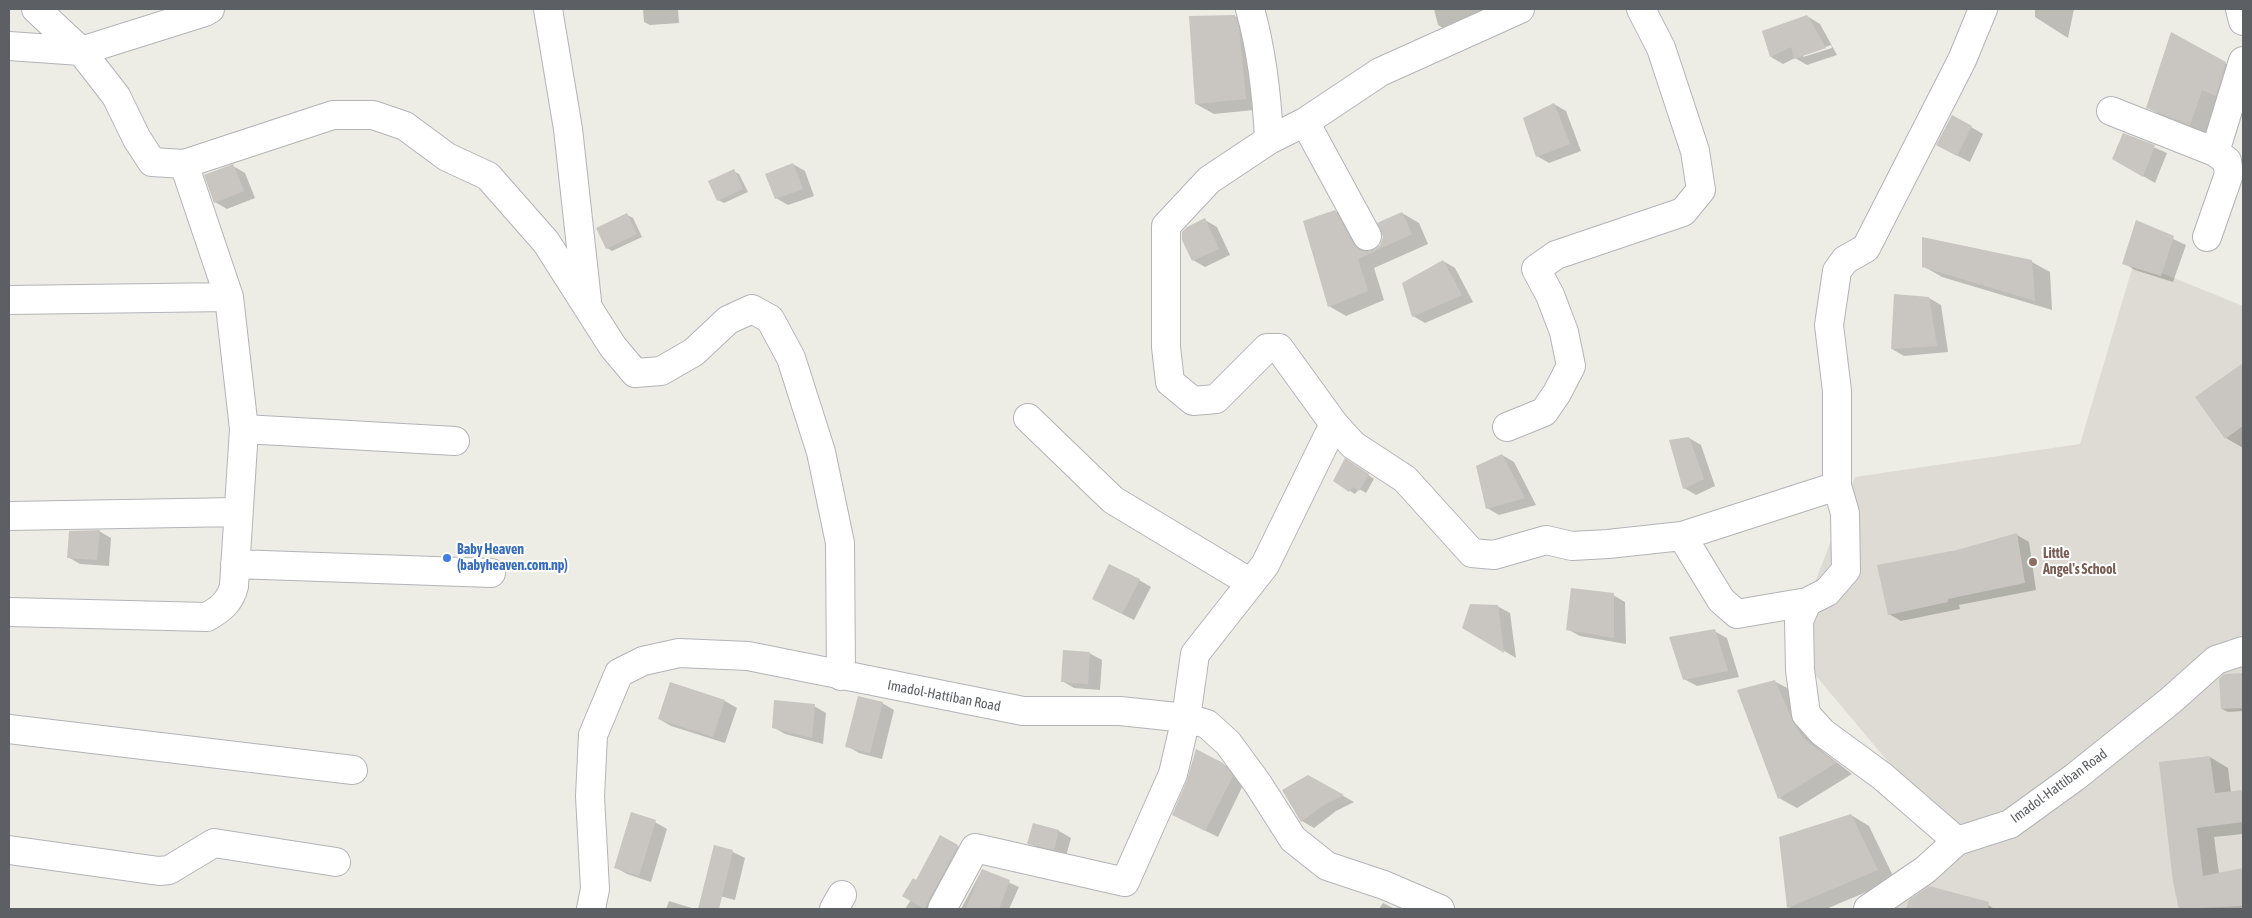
<!DOCTYPE html>
<style>
body{margin:0}
#map{position:relative;width:2252px;height:918px;overflow:hidden;background:#edece5;font-family:"Asap Condensed",sans-serif}
canvas{display:block}
.frame{position:absolute;inset:0;border:10px solid #5c5f63;pointer-events:none}
</style>
<div id="map">
<canvas width="2252" height="918"></canvas>
<div class="frame"></div>
</div>
<script>
const g = document.querySelector('canvas').getContext('2d');
g.lineJoin = 'round';
function fill(path, color) { g.fillStyle = color; g.fill(path, 'evenodd'); }
function trace(path, color, width, dash) { g.strokeStyle = color; g.lineWidth = width; g.lineCap = dash ? 'butt' : 'round'; g.setLineDash(dash || []); g.stroke(path); }
function write(font, color, halo, rows, align = 'center') {
  g.font = font + ' "Asap Condensed",sans-serif'; g.lineWidth = 4; g.setLineDash([]); g.textBaseline = 'middle'; g.strokeStyle = halo; g.fillStyle = color; for (const [text, x, y, turn = 0] of rows) {
    g.save(); g.translate(x, y); g.rotate((+turn || 0) * Math.PI / 180); g.textAlign = isNaN(turn) ? turn : align; if (halo) g.strokeText(text, 0, 0); g.fillText(text, 0, 0); g.restore();
  }
}
fill(new Path2D(`
 M2134,262L2243,306V909H1853L1858,907L1952,838L1791,646L1855,477L2080,444Z`), '#dddbd3');
fill(new Path2D(`
 M643,9H678L679,23L650,25L644,22Z
 M1434,9H1509L1450,32L1438,25Z
 M2035,9H2074L2068,38L2035,17Z
 M1235,16L1253,27L1264,109L1214,114L1196,104Z
 M1807,16L1820,24L1837,55L1807,65L1795,58L1783,64L1771,57ZM1831,45L1832,48L1803,57V55Z
 M2172,34L2243,73L2208,134L2165,118L2147,107Z
 M1554,104L1566,111L1581,151L1549,163L1537,156Z
 M1971,127L1983,134L1970,162L1950,152Z
 M2124,134L2167,153L2155,183L2114,159Z
 M793,164L805,171L814,196L788,205L776,198Z
 M233,166L245,173L255,198L227,209L215,202Z
 M733,171L739,174L748,192L724,203L718,200Z
 M1335,211L1352,221L1369,252L1375,251L1382,244L1402,213L1419,223L1428,244L1374,268L1384,300L1346,316L1329,306Z
 M627,215L633,218L642,237L612,251L607,248Z
 M1205,220L1217,227L1230,255L1205,267L1193,260Z
 M2137,222L2186,245L2173,282L2135,270L2123,263Z
 M1443,261L1455,268L1473,302L1425,323L1413,316Z
 M2032,262L2050,272L2052,310L1942,277L1923,266Z
 M1929,298L1941,305L1948,352L1904,356L1892,349Z
 M2243,365V448L2226,438L2197,397Z
 M1689,438L1701,445L1715,486L1696,495L1684,488Z
 M1502,455L1514,462L1536,505L1499,515L1487,508Z
 M1351,463L1374,479L1366,493L1359,489L1355,494L1350,491Z
 M99,531L111,538L109,566L80,564L68,557Z
 M2017,535L2029,542L2036,590L1959,605L1960,609L1901,621L1889,614Z
 M1139,580L1151,587L1134,620L1093,599Z
 M1613,595L1625,602L1626,644L1580,636L1567,629Z
 M1497,606L1510,613L1516,658L1464,627Z
 M1714,631L1727,638L1739,677L1697,686L1684,679Z
 M1089,653L1102,660L1100,690L1074,688L1062,681Z
 M2243,674V711L2228,712L2222,709L2224,675Z
 M1774,681L1793,691L1812,735L1821,750L1852,774L1797,808L1779,798Z
 M725,701L737,708L725,743L671,726L659,719Z
 M882,703L894,710L882,759L859,753L847,746Z
 M814,706L826,713L823,744L785,734L773,727Z
 M2210,757L2228,768L2231,793L2243,791V834L2214,837L2219,874L2243,870V909H2180L2175,881Z
 M1223,764L1235,771L1244,783L1218,837L1186,821Z
 M1308,776L1354,802L1336,811L1314,828L1302,821Z
 M1851,815L1869,826L1895,880L1826,909H1793L1788,907Z
 M655,822L667,829L651,882L627,874L615,867Z
 M1034,824L1059,831L1071,838L1066,856L1041,850L1029,843Z
 M941,837L966,851L936,909H905L911,900L916,882Z
 M715,847L733,852L745,858L735,900L716,895Z
 M982,870L1019,887L1009,909H961Z
 M669,901L695,909H666Z
 M1910,901H1981L1993,908L1908,909Z
 M1383,903L1395,909H1379Z`), '#0003');
fill(new Path2D(`
 M1235,15L1239,28L1246,99L1195,104L1189,16Z
 M1807,15L1826,48L1794,59L1791,47L1770,57L1762,31Z
 M2171,32L2226,62L2216,96L2202,90L2190,125L2146,108Z
 M1554,103L1570,144L1536,157L1523,118Z
 M1952,115L1972,126L1957,156L1936,145Z
 M2123,133L2155,145L2143,177L2112,159Z
 M793,163L803,189L775,199L765,174Z
 M233,164L244,191L214,203L204,175Z
 M734,169L743,189L717,201L708,181Z
 M1335,210L1353,243L1359,250L1367,252L1375,249L1380,245L1383,237L1377,223L1402,212L1412,234L1358,259L1368,291L1328,307L1303,221Z
 M627,213L637,234L606,249L596,228Z
 M1205,218L1219,249L1192,261L1182,240V232L1187,227Z
 M2136,220L2174,236L2161,276L2122,264Z
 M1922,237L2032,260L2035,301L1922,267Z
 M1443,260L1462,295L1412,317L1402,283Z
 M1894,294L1929,297L1937,346L1891,349Z
 M2243,363V426L2225,439L2195,397Z
 M1689,437L1704,479L1683,489L1669,440Z
 M1502,454L1525,498L1486,509L1476,466Z
 M1345,458L1369,474L1359,491L1353,487L1349,492L1333,481Z
 M100,530L97,560L67,558L69,531Z
 M2017,533L2025,583L1948,599V602L1888,615L1877,565L1957,550Z
 M1109,564L1140,579L1122,614L1092,599Z
 M1571,588L1614,593V638L1566,630Z
 M1470,604L1498,605L1504,653L1462,628Z
 M1715,629L1728,671L1683,680L1669,637Z
 M1063,650L1090,652L1088,684L1061,682Z
 M2243,673V708L2221,709L2219,679L2224,674Z
 M1775,680L1794,724L1803,738L1836,763L1778,799L1737,690Z
 M670,682L725,700L713,737L658,719Z
 M858,696L883,702L870,753L845,747Z
 M774,700L815,704L812,738L772,728Z
 M1196,749L1223,763L1233,776L1205,831L1172,815L1187,780Z
 M2210,756L2215,793L2243,790V822L2197,828L2203,876L2243,868V906L2179,909L2173,882L2159,762Z
 M1308,775L1344,795L1324,805L1301,822L1282,790Z
 M631,812L656,820L639,876L614,868Z
 M1851,814L1878,870L1787,908L1779,837Z
 M1033,823L1059,830L1054,850L1027,844Z
 M940,835L958,845L924,909L902,896L913,878L916,880Z
 M714,845L733,850L719,909H698Z
 M982,869L1010,880L999,909H966Z
 M1929,886L1989,902L1988,909H1906L1909,900Z`), '#c9c6c1');
const minor = new Path2D(`
 M36,9L81,51L205,12L210,9
 M548,9L568,129L587,301
 M1250,9C1262,52 1267,95 1269,140
 M1520,9L1380,72L1305,122L1269,140L1209,180L1166,226V347L1170,382L1193,401L1216,399L1267,348H1279L1334,424L1353,445L1405,479L1472,553L1494,555L1546,540L1572,546L1608,544L1682,536L1837,486
 M2240,9L2243,21
 M9,46L81,51L116,96L137,139L152,162L184,164L333,115H373L405,126L447,157L488,176L546,242L613,347L635,373L661,371L694,352L728,320L752,309L770,319L791,358L821,452L840,543L841,676
 M2111,111L2215,152
 M1305,122L1367,236
 M2207,237L2229,174L2227,161L2215,152L2243,61
 M9,300L229,297
 M1028,418L1113,500L1251,583
 M1507,427L1544,412L1557,393L1571,366L1564,332L1550,295L1536,269L1556,255L1683,212L1701,190L1695,151L1661,48L1641,9
 M244,429L455,441
 M9,516L238,512
 M1682,536L1721,600L1737,614L1807,602
 M235,564L491,573
 M9,612L207,617C221,609 230,602 234,586L244,429L229,297L184,164
 M9,729L353,770
 M1957,841L1882,776L1822,732L1806,714L1800,670L1799,621L1807,602L1827,592L1846,570L1845,513L1837,486V391L1829,325L1837,271L1845,260L1866,248L1962,60L1983,9
 M9,850L159,871L169,870L214,843L336,862
 M591,909L595,889L590,796L593,735L619,673L643,661L679,653L748,656L1023,711H1120L1186,718L1207,724L1228,743L1258,784L1293,839L1327,866L1384,885L1440,909
 M834,909L842,895
 M942,909L975,848L1125,882L1173,774L1186,718L1195,654L1265,565L1334,424
 M1868,909L1925,870L1957,841L2010,824L2075,777L2170,701L2216,660L2243,651`);
trace(minor, '#b2b4b8', 30);
trace(minor, '#fff', 28);
for (const [x, y, r, color] of [
 [447,558,5,"#3f7fe0"],
 [2033,562,5,"#8d6e63"]
]) { const dot = new Path2D(); dot.arc(x, y, r, 0, 2 * Math.PI); g.fillStyle = color; g.fill(dot); trace(dot, '#fff', 2); }
write('bold 14px', '#366cbe', '#fff', [
 ["Baby Heaven",457,550],
 ["(babyheaven.com.np)",457,566]
], 'left');
write('bold 14px', '#785e54', '#fff', [
 ["Little",2043,554],
 ["Angel's School",2043,570]
], 'left');
write('14px', '#5c5f63', '#fff', [
 ["Imadol-Hattiban Road",944,696,11],
 ["Imadol-Hattiban Road",2059,786,-36]
]);
</script>
